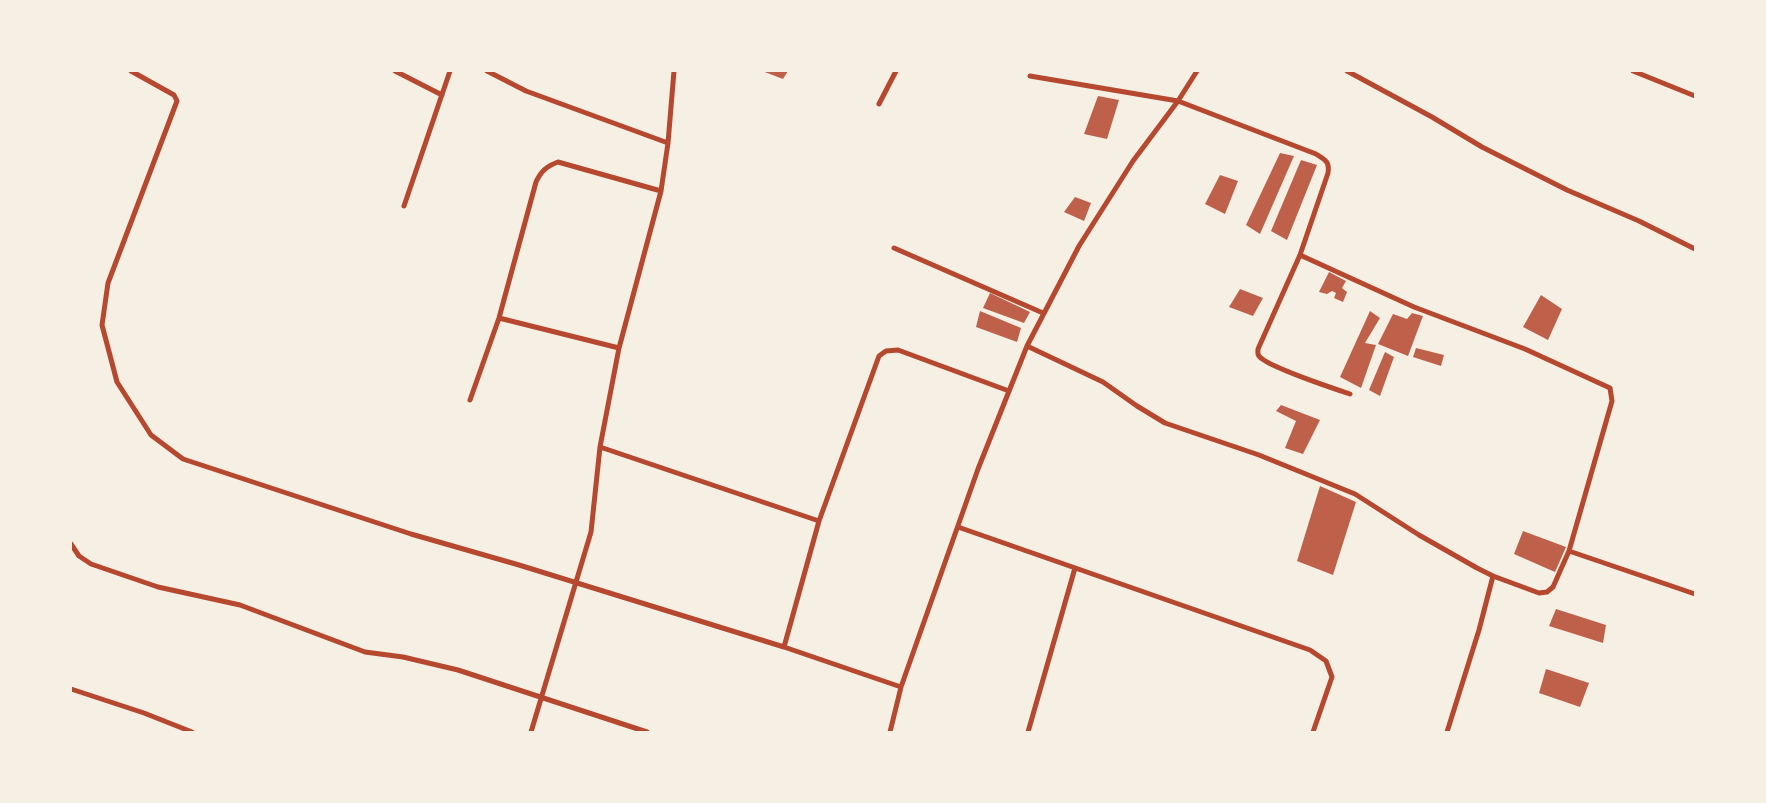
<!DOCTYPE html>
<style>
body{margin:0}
#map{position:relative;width:1766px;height:803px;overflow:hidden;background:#f6efe4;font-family:Cabin,sans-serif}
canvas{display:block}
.frame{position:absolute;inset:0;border:72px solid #f6efe4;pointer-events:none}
</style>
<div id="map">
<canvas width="1766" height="803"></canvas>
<div class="frame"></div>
</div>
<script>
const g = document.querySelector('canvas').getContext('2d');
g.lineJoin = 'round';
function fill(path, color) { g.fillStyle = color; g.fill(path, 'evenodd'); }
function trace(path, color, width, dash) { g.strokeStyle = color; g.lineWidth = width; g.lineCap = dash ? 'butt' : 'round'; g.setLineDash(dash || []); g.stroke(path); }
fill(new Path2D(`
 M762,71H788L783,79Z
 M1098,96L1119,100L1107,139L1084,134Z
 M1280,153L1294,156L1260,234L1246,225Z
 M1301,160L1317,165L1287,240L1271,231Z
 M1220,175L1238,181L1225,214L1205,204Z
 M1075,197L1091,203L1084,221L1064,212Z
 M1329,272L1346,281L1342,288L1347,292L1343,302L1334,298L1336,293L1332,291L1327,294L1319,292Z
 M1240,289L1263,298L1253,316L1229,307Z
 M990,293L1030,312L1024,323L983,308Z
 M1541,295L1562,309L1548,340L1523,327Z
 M980,311L1021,328L1017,342L976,327Z
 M1370,311L1380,318L1365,343L1376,345L1361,388L1340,377Z
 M1412,313L1423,316L1408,356L1378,344L1393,314L1407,319Z
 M1416,348L1444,355L1441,366L1413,357Z
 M1385,352L1394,357L1380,396L1369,390Z
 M1281,405L1320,420L1303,454L1285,448L1296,421L1276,411Z
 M1320,486L1356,502L1333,575L1297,561Z
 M1523,531L1566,547L1555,572L1514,554Z
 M1556,609L1606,625L1603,643L1549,626Z
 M1546,669L1589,683L1580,707L1539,693Z`), '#bf614a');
trace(new Path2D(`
 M131,71L174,95L177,101L108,283L102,325L117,382L151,435L183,459L411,534L519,565L784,647L901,687
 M395,71L442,95
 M487,71L526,91L668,143
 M1347,71L1432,117L1482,147L1567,190L1639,221L1695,249
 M1633,71L1695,96
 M1030,76L1178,101L1316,154C1324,159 1330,161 1328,173L1300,255L1258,349C1258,353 1257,353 1259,356C1266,366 1335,389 1350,394
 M879,104L896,71
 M404,206L450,71
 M894,248L1043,313
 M499,318L619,348
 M1027,346L1103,382L1137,406L1165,423L1259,455L1355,494L1419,535L1477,568L1493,576L1539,593L1547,592L1553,587L1569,551L1612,401L1610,388L1525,349L1414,307L1300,255
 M470,400L499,318L536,182C541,171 547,166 558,162L661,191
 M600,447L819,521
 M958,527L1310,650L1326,661L1332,677L1313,732
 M71,544L79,556L91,564L158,587L240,605L365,652L403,657L458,670L647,732
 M1569,551L1695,594
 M784,647L819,521L879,356L886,351L898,350L1009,391
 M71,689L144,713L192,732
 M531,732L591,532L600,447L619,348L661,191L668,143L674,71
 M890,732L901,687L978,469L1027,346L1079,246L1133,161L1178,101L1197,71
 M1028,732L1075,568
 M1447,732L1479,630L1493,576`), '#b5482f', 5);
</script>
